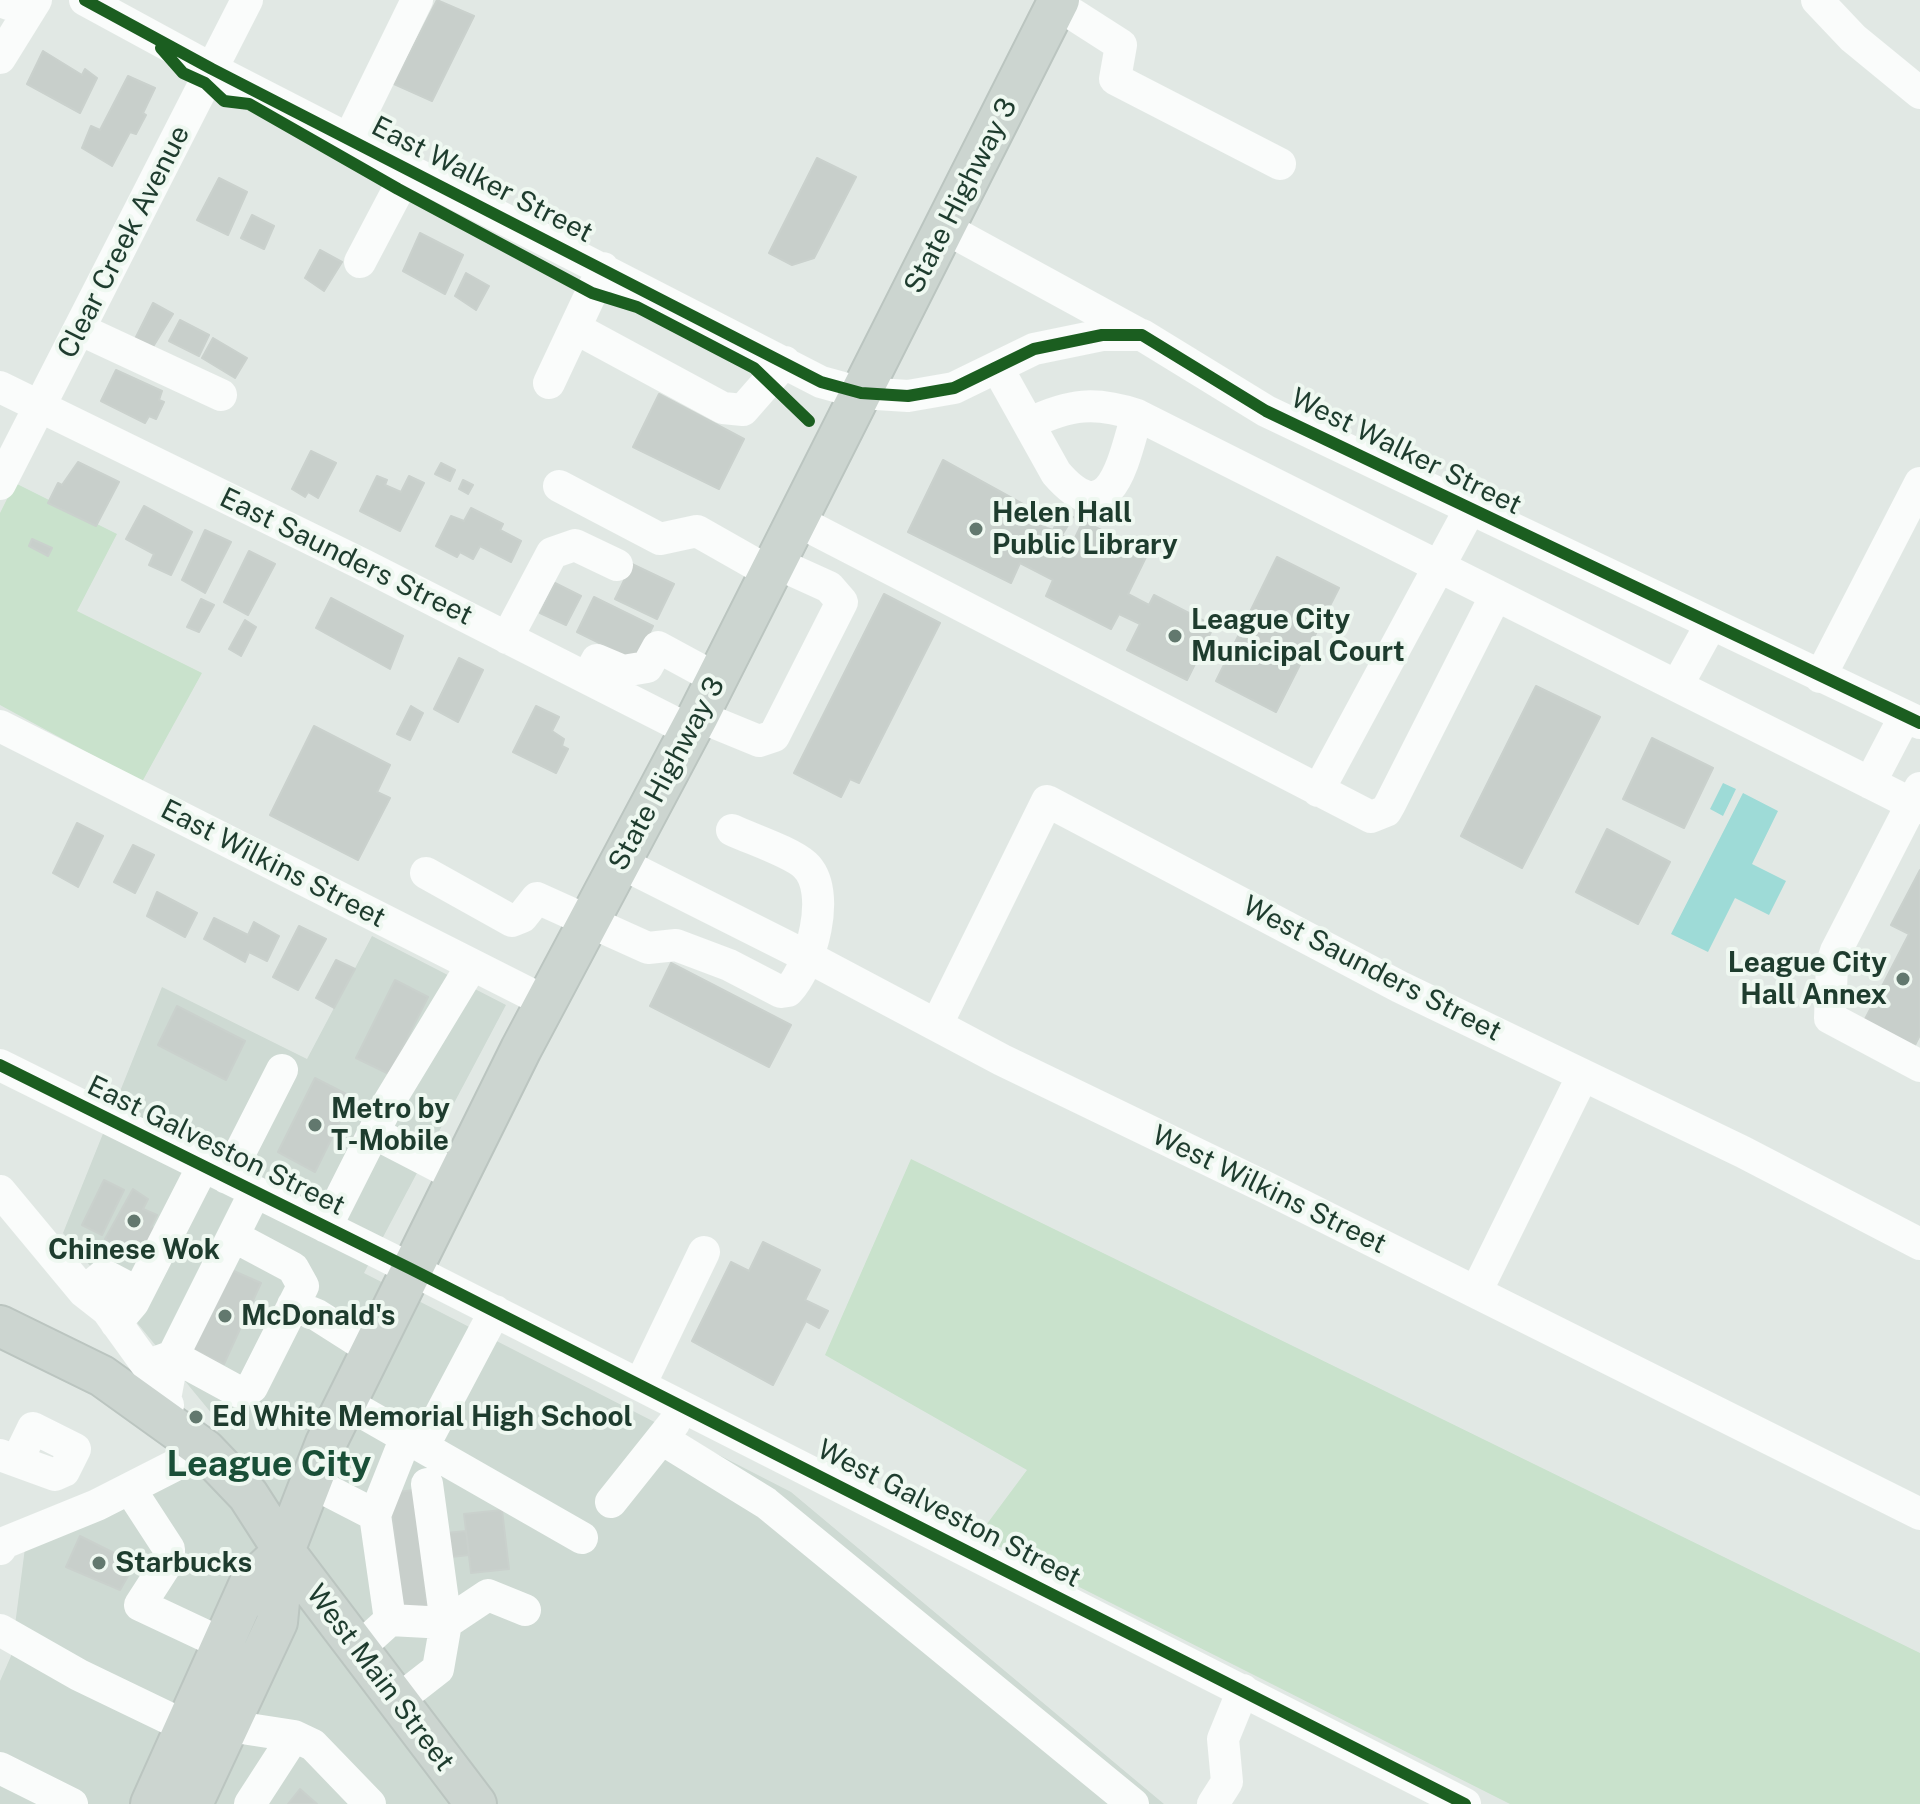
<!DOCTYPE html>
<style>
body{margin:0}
canvas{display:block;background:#e1e8e4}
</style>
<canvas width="1920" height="1804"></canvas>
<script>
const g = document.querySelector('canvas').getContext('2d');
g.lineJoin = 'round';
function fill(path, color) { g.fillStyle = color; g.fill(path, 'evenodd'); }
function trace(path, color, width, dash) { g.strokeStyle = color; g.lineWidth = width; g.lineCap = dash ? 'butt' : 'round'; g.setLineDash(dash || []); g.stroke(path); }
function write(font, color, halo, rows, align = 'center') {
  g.font = font + ' "Public Sans",sans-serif'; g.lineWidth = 8; g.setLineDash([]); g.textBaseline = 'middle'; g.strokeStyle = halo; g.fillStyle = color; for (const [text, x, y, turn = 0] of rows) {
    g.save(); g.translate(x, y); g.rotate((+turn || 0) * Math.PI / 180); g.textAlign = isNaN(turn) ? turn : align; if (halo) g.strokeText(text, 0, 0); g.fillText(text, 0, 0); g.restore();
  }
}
fill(new Path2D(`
 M372,936L506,1005L364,1273L791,1492L1164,1804H0V1681L11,1656L25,1548L177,1477L222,1426L63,1233L162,987L307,1059Z`), '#cedad3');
fill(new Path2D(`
 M15,483L117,534L77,611L202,673L142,782L0,705V513Z
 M911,1159L1920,1653V1804H1510L978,1536L1027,1470L825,1355Z`), '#c9e2cc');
fill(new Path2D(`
 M1723,783L1736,789L1723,816L1710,809Z
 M1743,793L1778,811L1752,864L1786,881L1769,915L1735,898L1708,952L1671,934Z`), '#9edbd7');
const building = new Path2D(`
 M437,0L474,16L432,101L394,84Z
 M43,51L82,75L85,69L97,78L80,113L27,84Z
 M128,76L155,88L143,113L146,115L136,134L130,132L112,166L82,148L91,126L100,130Z
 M817,158L856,177L814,258L792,265L769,253Z
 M219,178L247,192L228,235L197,220Z
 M252,215L274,226L264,249L241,238Z
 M420,233L463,255L445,294L403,271Z
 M320,250L342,262L324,291L305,278Z
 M466,273L489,286L476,310L455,296Z
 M153,303L173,314L151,350L134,341Z
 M180,320L209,335L199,356L169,341Z
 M213,338L247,358L235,378L202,358Z
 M116,370L162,391L159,400L164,402L156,419L149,416L145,423L101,401Z
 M659,394L744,439L719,489L633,447Z
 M311,451L336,463L318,498L308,492L305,497L292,489Z
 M943,460L1041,514L1036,523L1047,528L1053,530L1063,510L1073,517L1062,535L1073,542L1083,521L1148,553L1128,594L1149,605L1154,595L1214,626L1187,680L1127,650L1140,624L1119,614L1111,629L1046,596L1053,580L1020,563L1011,583L908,532Z
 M78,462L119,482L96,526L48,503L58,483L62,485Z
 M441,463L455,470L450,481L435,474Z
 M377,476L387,480L385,485L401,492L409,476L424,483L400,531L360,511Z
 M463,480L473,485L468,494L459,489Z
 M144,506L192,532L171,575L149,565L154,554L126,539Z
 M471,508L503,524L500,530L521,541L511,562L480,546L473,559L460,552L457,557L436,546L451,516L464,521Z
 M205,530L231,542L205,593L182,580Z
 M32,539L52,548L48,556L29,546Z
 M249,551L275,564L248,615L224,602Z
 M1277,557L1339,588L1276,712L1216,681Z
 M632,564L674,584L657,619L615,599Z
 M555,583L581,596L566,625L540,613Z
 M884,594L940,623L859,783L850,779L841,797L794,773Z
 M594,597L653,626L636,661L577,632Z
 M331,598L403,636L390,669L316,628Z
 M201,599L214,605L199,632L187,627Z
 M245,620L256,627L241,656L229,649Z
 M459,658L483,670L458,722L434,709Z
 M1536,686L1600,717L1522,868L1461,836Z
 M411,706L423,713L410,740L397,734Z
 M536,706L559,717L552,731L564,739L562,746L568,749L556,773L513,752Z
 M314,726L390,765L377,792L390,798L358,860L270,815Z
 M1652,738L1713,768L1684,828L1623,799Z
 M77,823L103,836L78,887L53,873Z
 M1607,829L1670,862L1638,924L1576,892Z
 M133,845L154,855L135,893L114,882Z
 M1920,870V1035L1913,1049L1863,1023L1909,934L1891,925Z
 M157,892L197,913L185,937L147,916Z
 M214,918L248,935L254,922L279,936L267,961L249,952L245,962L204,939Z
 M299,926L326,939L298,990L273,977Z
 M336,960L355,969L334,1008L316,998Z
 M671,963L791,1025L769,1067L650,1006Z
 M395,980L428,997L389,1074L356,1058Z
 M177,1006L245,1041L226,1080L158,1045Z
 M315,1078L352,1097L315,1172L278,1152Z
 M104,1180L124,1190L102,1235L82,1225Z
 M133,1189L148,1199L143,1209L157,1215L151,1227L158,1230L142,1258L105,1239Z
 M763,1242L820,1270L805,1300L828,1311L819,1328L806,1321L773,1385L692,1341L731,1262L749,1271Z
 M227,1268L261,1283L224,1364L190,1348Z
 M414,1490L419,1536L466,1531L469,1555L422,1560L427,1608L403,1611L390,1493Z
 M502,1510L509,1569L471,1573L464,1514Z
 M80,1536L128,1560L132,1569L120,1590L66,1567Z
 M300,1789L317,1804H288Z`);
fill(building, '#c8cfcb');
trace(building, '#cad1cd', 2);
const major = new Path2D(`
 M0,1326L102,1376L205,1450L248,1495L284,1551L476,1804
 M151,1804L250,1583L284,1551
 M192,1804L277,1622L284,1551L326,1443L521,1049L698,716L1059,0`);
trace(major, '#bbc5c0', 44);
trace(new Path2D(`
 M0,0L8,4L26,0
 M85,0L212,69L821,382L861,393L908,396L954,388L1034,349L1102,335H1142L1266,411L1920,723
 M1817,0L1853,38L1920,93
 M1057,4L1121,45L1115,79L1280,164
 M0,58L36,0
 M349,139L417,0
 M945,228L1139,334
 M360,262L409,169
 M575,328L723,408L743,410L785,362
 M79,329L221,395
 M998,369L1056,473C1111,537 1124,458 1137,415L1920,808
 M549,383L603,268
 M0,387L364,565L691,731
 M1030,423C1070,404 1095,401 1137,415
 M0,484L247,0
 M559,486L660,539L697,531L771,573
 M798,521L1371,817L1386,811L1390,804L1496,595
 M507,638L552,553L575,545L617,565
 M1820,677L1920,483
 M587,678L597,660L623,671L647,667L658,647L717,679
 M1678,684L1711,624
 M698,716L759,741L774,736L842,602L829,587L776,563
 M0,726L546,1002
 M1870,783L1905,716
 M1920,788L1836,951L1832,963L1830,1018L1920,1066
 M1318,791L1470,509
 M621,863L808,957L1002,1060L1267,1188L1920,1514
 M426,873L512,921L522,917L537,898L648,948L676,945L729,965L781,992L788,991C811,967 833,891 805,865C791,852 751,839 732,830
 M937,1024L1047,801L1400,987L1743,1152L1920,1244
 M0,1065L411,1269L1465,1804
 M374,1133L457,1176
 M227,1178L282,1070
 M0,1191L84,1292L107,1310L151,1371L168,1405
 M326,1227L389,1102L472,965
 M84,1292L104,1275L138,1293
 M1476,1292L1583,1075
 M293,1305L317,1315L372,1350
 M116,1323L133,1303L203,1166
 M154,1363L173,1356L255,1192
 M640,1385L704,1252
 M165,1399L173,1356L239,1392L252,1387L303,1286L293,1268L233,1236
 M346,1403L582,1538
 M662,1439L766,1503L1133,1804
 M423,1447L495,1311
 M0,1455L55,1475L64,1471L75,1449L33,1428L17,1461
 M311,1482L375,1515
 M427,1484L446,1623L488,1595L525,1610
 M130,1489L169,1549V1560L140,1605L223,1644
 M611,1502L674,1423
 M0,1549L4,1543L97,1505L205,1450
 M390,1620L375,1515L406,1437
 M0,1630L79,1675L187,1727
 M358,1649L390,1620L446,1623L438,1669L397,1701
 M229,1726L294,1736L313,1745L370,1804
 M0,1768L72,1804
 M250,1804L294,1736
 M1213,1804L1227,1782L1223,1739L1243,1690`), '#fafcfb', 32);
trace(major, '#ccd5d0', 40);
trace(new Path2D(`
 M85,0L212,69L821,382L861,393L908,396L954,388L1034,349L1102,335H1142L1266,411L1920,723
 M161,48L183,73L205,83L224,101L249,104L398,189L592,293L637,307L754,368L809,421
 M0,1065L411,1269L1465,1804`), '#1b5e20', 12);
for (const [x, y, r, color] of [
 [976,529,8,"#62786e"],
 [1175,636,8,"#62786e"],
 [1903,979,8,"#62786e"],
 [315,1125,8,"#62786e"],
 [134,1221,8,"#62786e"],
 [225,1316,8,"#62786e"],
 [196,1417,8,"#62786e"],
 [99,1563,8,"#62786e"]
]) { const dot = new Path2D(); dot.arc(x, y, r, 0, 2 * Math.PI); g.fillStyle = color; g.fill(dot); trace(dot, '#eff8f1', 3); }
write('28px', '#1e3c2e', '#eff8f1', [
 ["East Walker Street",482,180,27],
 ["State Highway 3",961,196,-63],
 ["Clear Creek Avenue",124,242,-63],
 ["West Walker Street",1406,452,26],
 ["East Saunders Street",346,557,26],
 ["State Highway 3",667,774,-62],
 ["East Wilkins Street",273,864,27],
 ["West Saunders Street",1372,969,27],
 ["East Galveston Street",216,1146,26],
 ["West Wilkins Street",1269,1190,26],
 ["West Galveston Street",949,1514,27],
 ["West Main Street",380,1678,53]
]);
write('bold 28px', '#1e3c2e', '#eff8f1', [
 ["Helen Hall",992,513],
 ["Public Library",992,545],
 ["League City",1191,620],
 ["Municipal Court",1191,652],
 ["League City",1887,963,"right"],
 ["Hall Annex",1887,995,"right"],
 ["Metro by",331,1109],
 ["T-Mobile",331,1141],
 ["Chinese Wok",134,1250,"center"],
 ["McDonald's",241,1316],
 ["Ed White Memorial High School",212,1417],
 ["Starbucks",115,1563]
], 'left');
write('bold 36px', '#194f37', '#eff8f1', [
 ["League City",269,1465]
]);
</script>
